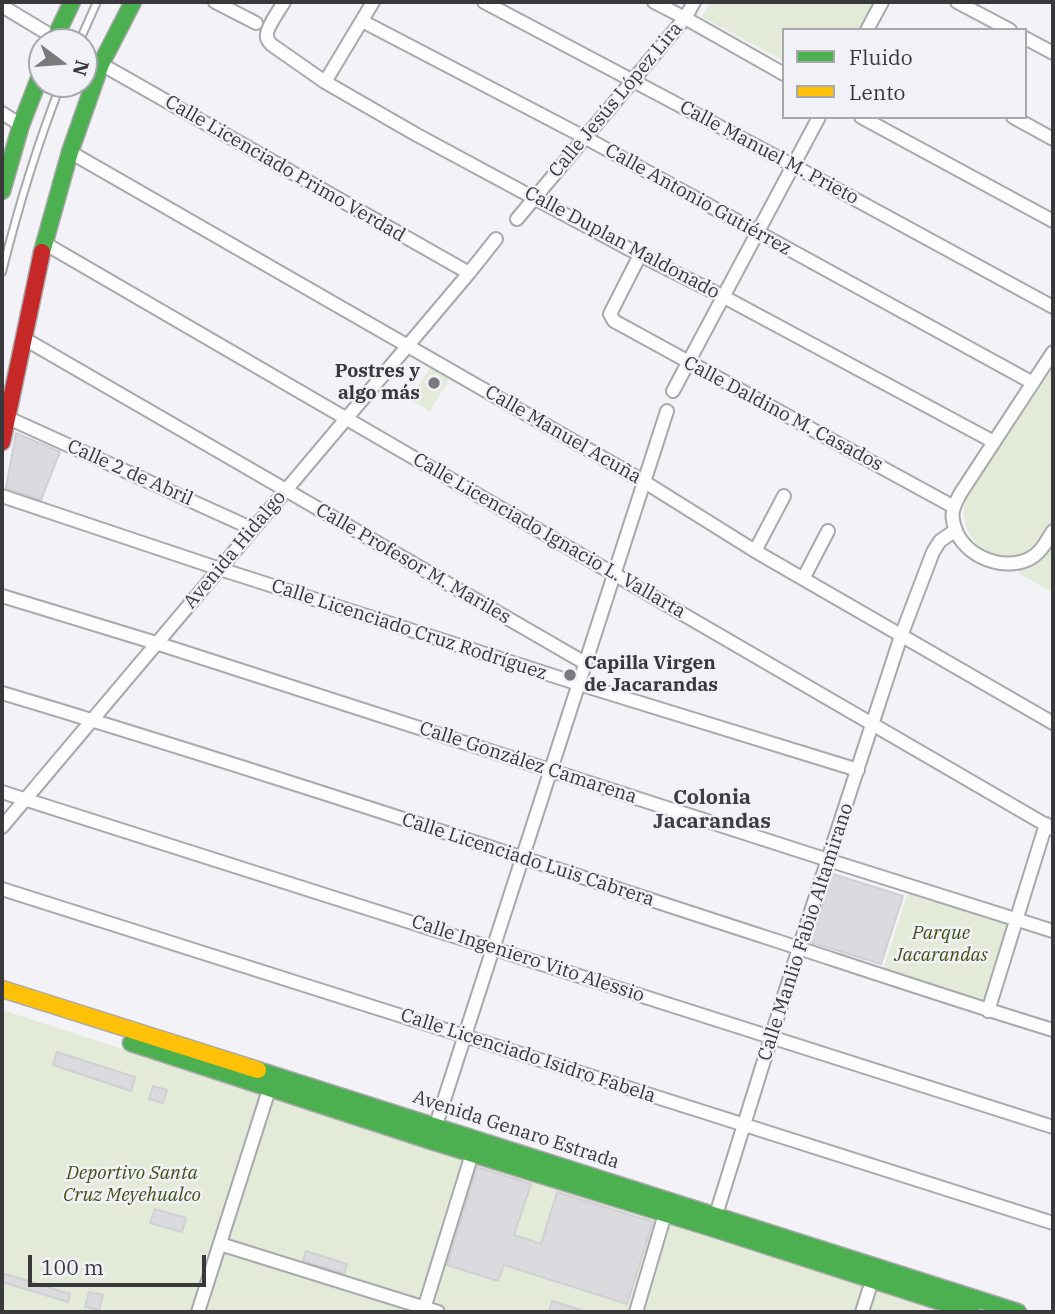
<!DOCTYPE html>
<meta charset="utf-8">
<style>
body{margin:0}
#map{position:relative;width:1055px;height:1314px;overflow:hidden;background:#f2f2f7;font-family:"IBM Plex Serif",serif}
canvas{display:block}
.frame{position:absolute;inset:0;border:4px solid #39393b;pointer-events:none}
.legend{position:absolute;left:782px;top:28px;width:245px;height:91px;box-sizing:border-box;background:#f1f1f8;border:2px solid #a7a7ac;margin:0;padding:9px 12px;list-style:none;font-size:21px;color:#39393b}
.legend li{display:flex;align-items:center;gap:14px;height:35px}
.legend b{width:35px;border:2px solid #a7a7ac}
.north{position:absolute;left:28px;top:28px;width:70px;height:70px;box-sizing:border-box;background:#f1f1f8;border:2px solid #a7a7ac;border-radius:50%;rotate:106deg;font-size:19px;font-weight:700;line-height:28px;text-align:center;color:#39393b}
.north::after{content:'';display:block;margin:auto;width:24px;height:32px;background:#7a7a7d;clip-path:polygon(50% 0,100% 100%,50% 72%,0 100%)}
.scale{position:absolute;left:28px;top:1255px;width:178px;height:32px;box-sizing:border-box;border:4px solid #39393b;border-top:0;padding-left:9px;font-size:21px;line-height:24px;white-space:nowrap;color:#39393b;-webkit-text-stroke:5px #f1f1f8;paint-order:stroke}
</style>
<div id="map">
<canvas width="1055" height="1314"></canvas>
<div class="frame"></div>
<ul class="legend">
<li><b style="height:9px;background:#4caf50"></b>Fluido</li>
<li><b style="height:9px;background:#ffc107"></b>Lento</li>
</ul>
<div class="north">N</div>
<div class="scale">100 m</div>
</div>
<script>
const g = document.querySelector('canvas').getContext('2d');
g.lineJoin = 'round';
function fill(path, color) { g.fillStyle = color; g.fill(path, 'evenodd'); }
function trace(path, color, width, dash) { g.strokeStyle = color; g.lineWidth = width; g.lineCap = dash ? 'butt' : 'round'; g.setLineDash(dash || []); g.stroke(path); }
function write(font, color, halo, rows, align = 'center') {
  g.font = font + ' "IBM Plex Serif",serif'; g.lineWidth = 5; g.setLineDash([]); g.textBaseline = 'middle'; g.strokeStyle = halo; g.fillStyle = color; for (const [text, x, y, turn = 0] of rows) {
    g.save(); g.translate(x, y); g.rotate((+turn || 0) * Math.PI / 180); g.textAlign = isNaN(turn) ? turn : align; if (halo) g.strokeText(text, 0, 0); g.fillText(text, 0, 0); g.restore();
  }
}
fill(new Path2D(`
 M710,2H874L859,30H784V61L702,17Z
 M431,366L450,378L430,411L409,400Z
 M1053,367C1053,407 1053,446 1053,486C1053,497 1055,513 1052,523C1048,531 1040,544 1033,549C1009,567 972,552 965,523C962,514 964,506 965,497Z
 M1053,540V593L1020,574L1016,569C1038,564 1042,558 1053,540Z
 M910,887L1015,918L988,1009L882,973Z
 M2,1010L531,1181L663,1220L940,1312H2Z`), '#e3ebd8');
const building = new Path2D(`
 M16,433L60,452L41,500L6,488Z
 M833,874L903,896L881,964L810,942Z
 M57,1052L135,1077L131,1091L53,1065Z
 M153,1086L167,1090L163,1103L149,1099Z
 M477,1167L531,1184L514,1235L541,1244L557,1192L653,1222L627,1304L504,1265L498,1281L447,1265Z
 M155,1209L186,1218L182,1232L150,1223Z
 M306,1251L347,1264L344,1274L303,1261Z
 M2,1273L70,1294L68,1302L2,1282Z
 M89,1292L103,1295L99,1310L85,1307Z
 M552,1301L581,1310V1312H549Z`);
fill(building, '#dbdade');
trace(building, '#d0cfd3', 2);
const lane = new Path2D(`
 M79,42L97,2
 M2,272C18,208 37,145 61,84`);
const street = new Path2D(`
 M215,2L256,23
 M284,2C280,9 267,27 267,34C266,39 269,42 272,45L325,82L417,135L640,255L724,297L994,442
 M484,2L794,166L1053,307
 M654,2L685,18L784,74
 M957,2L1010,30
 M2,6L55,38
 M362,21L584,137L1033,383
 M867,30L882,2
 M1025,38L1053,53
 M101,64L469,273
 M325,82L373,2
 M2,113L21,125
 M861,117L1053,221
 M1013,117L1053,139
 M70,152L643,481L755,551L1053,723
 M517,219L685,18L694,2
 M44,243L1053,829
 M640,255L610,314L614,321L954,507
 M23,338L585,663
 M1053,352L960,494C956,502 951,510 953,520C957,553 1000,573 1029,559C1041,553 1046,542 1053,531
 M673,391L819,117
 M6,417L253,529
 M2,496L220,569L579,684L858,770
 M755,551L784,496
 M803,579L828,531
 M2,596L156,643L828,860L1053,931
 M2,693C259,770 513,855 768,938C863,969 958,1001 1053,1030
 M2,792L1053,1127
 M2,827L469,273L496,239
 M2,889L1053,1223
 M988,1011L1046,824
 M433,1134L667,411
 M714,1221L799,948L901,636L933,552L940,541L956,530
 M220,1244L438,1312
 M198,1312L267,1096
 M423,1312L472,1154
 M636,1312L665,1214
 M862,1312L869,1290`);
const fast = new Path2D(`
 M53,42L72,2
 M2,191L21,125L42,71
 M42,252L70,152L101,64L133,2
 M131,1043L431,1141L712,1228L972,1312
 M258,1070L1018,1312`);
const slow = new Path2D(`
 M2,989L258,1070`);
const jam = new Path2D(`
 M2,442L42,252`);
trace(lane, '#a9a8ac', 10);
trace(street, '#a9a8ac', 16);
trace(fast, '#a9a8ac', 19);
trace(slow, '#a9a8ac', 19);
trace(jam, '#a9a8ac', 19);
trace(lane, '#fdfdfe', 6);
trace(street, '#fdfdfe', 12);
trace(fast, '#4caf50', 16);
trace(slow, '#ffc107', 16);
trace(jam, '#c62828', 16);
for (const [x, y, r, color] of [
 [434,383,7,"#7a7a7d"],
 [570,675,7,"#7a7a7d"]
]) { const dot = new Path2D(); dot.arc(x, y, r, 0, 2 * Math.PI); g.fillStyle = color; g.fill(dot); trace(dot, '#f1f1f8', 2.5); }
write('19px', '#39393b', '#f1f1f8', [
 ["Calle Jesús López Lira",616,100,-50],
 ["Calle Manuel M. Prieto",769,153,28],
 ["Calle Licenciado Primo Verdad",285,169,30],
 ["Calle Antonio Gutiérrez",698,200,29],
 ["Calle Duplan Maldonado",622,243,28],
 ["Calle Daldino M. Casados",783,414,28],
 ["Calle Manuel Acuña",563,435,30],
 ["Calle 2 de Abril",130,473,24],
 ["Calle Licenciado Ignacio L. Vallarta",549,536,30],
 ["Avenida Hidalgo",235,550,-50],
 ["Calle Profesor M. Mariles",413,564,30],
 ["Calle Licenciado Cruz Rodríguez",409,630,18],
 ["Calle González Camarena",528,763,18],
 ["Calle Licenciado Luis Cabrera",528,860,18],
 ["Calle Manlio Fabio Altamirano",806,932,-72],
 ["Calle Ingeniero Vito Alessio",528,959,18],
 ["Calle Licenciado Isidro Fabela",528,1056,18],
 ["Avenida Genaro Estrada",516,1130,18]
]);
write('bold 19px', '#39393b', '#f1f1f8', [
 ["Postres y",420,372],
 ["algo más",420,394],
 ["Capilla Virgen",584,664,"left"],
 ["de Jacarandas",584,686,"left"]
], 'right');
write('italic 19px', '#3f5213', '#f1f1f8', [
 ["Parque",941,934],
 ["Jacarandas",941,956],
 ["Deportivo Santa",132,1174],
 ["Cruz Meyehualco",132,1196]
]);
write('bold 21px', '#3e3e43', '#f1f1f8', [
 ["Colonia",712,798],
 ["Jacarandas",712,822]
]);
</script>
